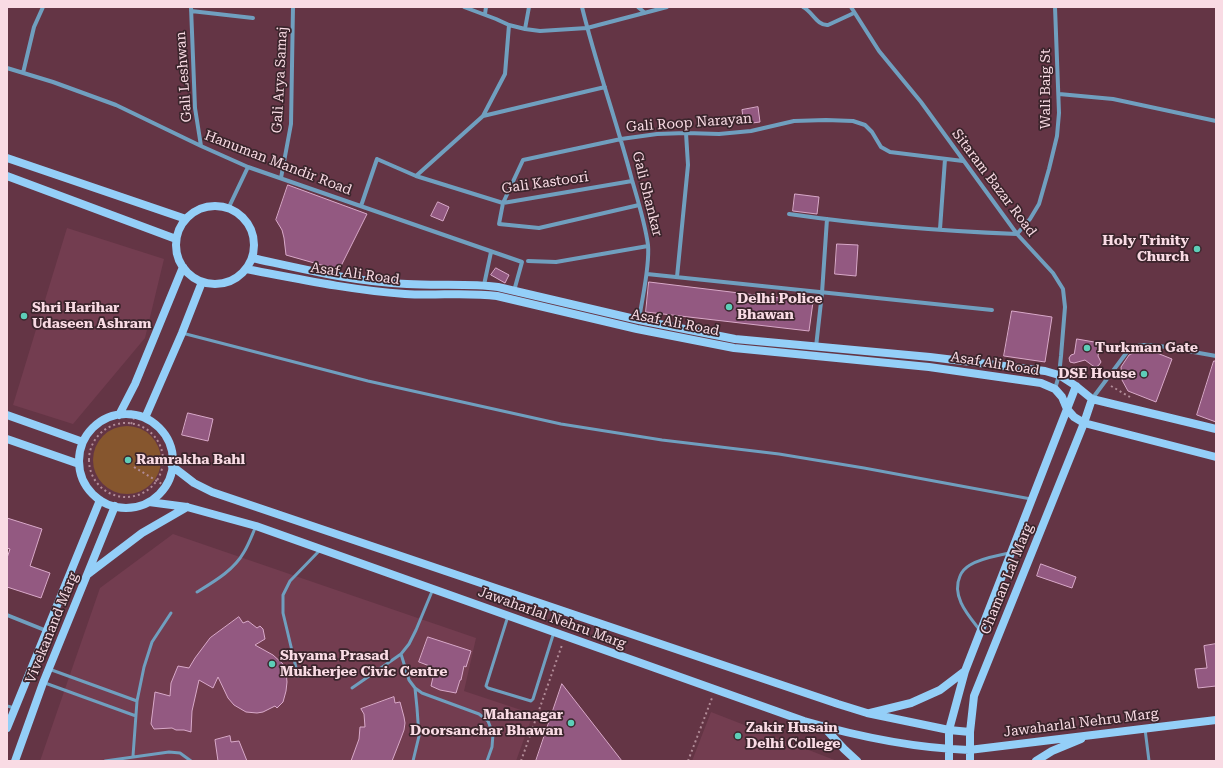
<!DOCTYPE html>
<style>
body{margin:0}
#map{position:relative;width:1223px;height:768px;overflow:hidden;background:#643545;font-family:"Roboto Serif",serif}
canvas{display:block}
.frame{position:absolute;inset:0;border:8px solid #f9dbe4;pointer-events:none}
</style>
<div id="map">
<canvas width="1223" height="768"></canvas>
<div class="frame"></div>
</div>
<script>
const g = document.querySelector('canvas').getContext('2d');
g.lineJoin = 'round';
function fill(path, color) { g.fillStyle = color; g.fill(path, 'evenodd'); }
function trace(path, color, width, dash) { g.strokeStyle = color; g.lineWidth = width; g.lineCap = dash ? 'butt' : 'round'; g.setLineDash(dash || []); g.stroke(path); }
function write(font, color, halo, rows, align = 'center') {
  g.font = font + ' "Roboto Serif",serif'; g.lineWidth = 3.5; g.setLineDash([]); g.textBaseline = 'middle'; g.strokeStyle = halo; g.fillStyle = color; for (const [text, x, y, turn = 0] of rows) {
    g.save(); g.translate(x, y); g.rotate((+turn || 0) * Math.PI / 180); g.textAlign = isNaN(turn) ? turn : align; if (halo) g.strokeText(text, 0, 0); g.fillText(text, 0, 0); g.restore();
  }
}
fill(new Path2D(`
 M67,228L164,259L145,338L73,424L13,405Z
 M173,534L476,638L464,691L533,714L516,761H40L100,588Z
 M711,712L837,761H692Z`), '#733d50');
fill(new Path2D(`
 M93 460a34 34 0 1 1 68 0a34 34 0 1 1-68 0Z`), '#86562e');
const building = new Path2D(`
 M758,107L760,122L744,124L742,110Z
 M288,185L367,214L339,270L286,255L284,238L282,230L276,220Z
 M795,194L819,197L817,214L793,211Z
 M438,202L449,207L443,221L431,216Z
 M837,244L858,245L856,276L835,274Z
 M496,268L509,275L505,283L491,275Z
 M649,282L813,302L809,331L646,312Z
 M1012,311L1052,317L1045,362L1004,356Z
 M1077,339L1100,343L1098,356L1101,362L1099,365L1096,367L1093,366L1085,360L1074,363L1070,362L1069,358L1071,355L1074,354Z
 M1147,349L1172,359L1156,402L1128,391L1122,380L1121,367L1129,355L1137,351Z
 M1214,361H1216V422L1197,415Z
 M188,413L213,419L208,441L182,435Z
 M7,518L42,529L30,566L50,573L41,598L7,587V558L10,549L7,548Z
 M1041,564L1076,577L1072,588L1037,576Z
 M239,617L243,623L248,621L257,628L260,626L263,629L265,639L255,645L273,655L283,664L286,672L287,682L286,691L283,702L277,708L275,706L263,712L257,713L246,712L234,705L228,698L218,677L213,688L199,680L192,711L191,732L184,730H176L172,728L154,729L151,724L155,692L170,696L171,683L178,666L189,668L195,658L210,638Z
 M428,637L471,651L466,667L464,666L461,680H460L456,693L440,690L431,686L435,668L419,662Z
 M1216,644V686L1198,688L1195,669L1207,668L1204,646Z
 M562,684L622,761H536Z
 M394,697L395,703L400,702L404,717L405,723L404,730L401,738L392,761H351L359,739L360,727H365L364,714L361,709Z
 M230,736L231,742L239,741L247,761H218L215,740Z`);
fill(building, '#935981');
trace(building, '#d9a9c9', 1);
trace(new Path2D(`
 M1111,386L1130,397
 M89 460a37 37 0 1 1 74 0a37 37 0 1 1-74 0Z
 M131,424L135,416
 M134,467L165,486
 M521,761L562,645
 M688,761L712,698`), '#b18b97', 2, [2, 3]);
trace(new Path2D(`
 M182,333L368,381L561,424L662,440L779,454L864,468L1031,499
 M197,592C215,581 234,570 244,552C249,544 252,535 256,526
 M508,616L486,686L488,688L531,701L533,699L554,632
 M979,629C968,615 951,596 960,576C962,571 965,568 970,565C981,558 996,556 1009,553
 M401,654L409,680L415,688L417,708L419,736L413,761
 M49,669L137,701
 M298,676L283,613V595L290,581L321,549
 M45,683L136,716
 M352,688L401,654L409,644L416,630L433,589
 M415,688L422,693L479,714L488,721L493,734L492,747L487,761
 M7,706L15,708
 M1145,729L1149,761
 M133,756L137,701L144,667L152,642L171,613
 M105,761L169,752L180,753L191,761`), '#709fbf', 3);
trace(new Path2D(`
 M191,7L195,108L201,146
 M464,7L496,19L509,25L525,29L540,31L587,28L667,7
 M582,7C596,65 617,122 632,180C638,201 645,223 648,245C650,267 642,298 639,320
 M638,7L645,13
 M803,7C812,11 817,26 828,25L854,13
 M851,7L879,51L921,102L1017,234L1053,273L1063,289L1065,307L1061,356L1059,375L1055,389
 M191,11L253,18
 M485,14L486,7
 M525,29L529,7
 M7,68L53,82L116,105L201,146L248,167L522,262L514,291
 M23,73L34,27L43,7
 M1059,94L1113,99L1216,121
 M483,116L605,87
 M416,176L503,203L632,181
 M281,178L291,124L293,7
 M639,205L539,228L499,224L503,203L523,160L621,139L657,134L686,133L719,134L751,131L794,121L826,120L853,121L865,125L872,132L881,147L890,152L963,161
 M361,206L377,159L416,176L483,116L505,74L509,25
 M228,209L248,167
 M789,214C865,225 941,231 1017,234L1030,219L1039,204L1049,169L1057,136L1059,113L1055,7
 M940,229L945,159
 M528,261L556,262L648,246
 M647,274L992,310
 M677,277L688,165L686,133
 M484,285L491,252
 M816,347L822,293L827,219
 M1092,399L1127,352L1133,348L1140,345H1148L1160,346L1216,356
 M7,615L47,631`), '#709fbf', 4);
trace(new Path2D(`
 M7,158L186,219
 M7,176L176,239
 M176 245a39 39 0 1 1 78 0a39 39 0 1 1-78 0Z
 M252,258C303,269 355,282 407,284C438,286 468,283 498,287L639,320L735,339L930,357L1045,371L1059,375L1076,386L1092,399L1216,429
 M246,269C299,279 351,290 405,294C436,296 466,292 497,296L637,329L734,348L929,367L1041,383L1055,389L1062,397L1067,409L1074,417L1084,423L1216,457
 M79 461a47 47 0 1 1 94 0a47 47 0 1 1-94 0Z
 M7,415L83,442
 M119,415L135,384L183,267
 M145,418L182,333L202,282
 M7,439L79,464
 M172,466L194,483L212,492L838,704L867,713L949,730L970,732
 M149,502L187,507L256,526L804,721C856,736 915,748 969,750L1216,720
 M88,574L142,533L187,507
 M870,713L911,703L940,690L965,671
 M823,726L844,749L857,761
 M7,728L100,500
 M15,761L43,683L115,506
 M949,761V730L965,671L1076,386
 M970,761V732L974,696L1084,423L1092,399
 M1036,761L1052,751L1081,739`), '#94cff8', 8);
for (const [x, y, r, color] of [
 [1197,249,4,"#5dceb8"],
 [729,307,4,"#5dceb8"],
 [24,316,4,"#5dceb8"],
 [1087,348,4,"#5dceb8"],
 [1144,374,4,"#5dceb8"],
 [128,460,4,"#5dceb8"],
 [272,664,4,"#5dceb8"],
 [571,723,4,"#5dceb8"],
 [738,736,4,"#5dceb8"]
]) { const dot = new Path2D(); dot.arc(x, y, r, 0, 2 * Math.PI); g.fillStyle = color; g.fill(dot); trace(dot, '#3b252c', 1.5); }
write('14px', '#f9dbe4', '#3b252c', [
 ["Gali Leshwan",184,77,-94],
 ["Gali Arya Samaj",280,80,-87],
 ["Wali Baig St",1046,89,-90],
 ["Gali Roop Narayan",689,123,-4],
 ["Hanuman Mandir Road",278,163,21],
 ["Gali Kastoori",545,183,-8],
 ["Sitaram Bazar Road",994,183,53],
 ["Gali Shankar",647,194,76],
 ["Asaf Ali Road",355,274,8],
 ["Asaf Ali Road",675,323,11],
 ["Asaf Ali Road",995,364,9],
 ["Chaman Lal Marg",1007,579,-68],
 ["Jawaharlal Nehru Marg",552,618,20],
 ["Vivekanand Marg",52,628,-68],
 ["Jawaharlal Nehru Marg",1081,723,-7]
]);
write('bold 14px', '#f9dbe4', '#3b252c', [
 ["Holy Trinity",1189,241,"right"],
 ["Church",1189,257,"right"],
 ["Delhi Police",737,299],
 ["Bhawan",737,315],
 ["Shri Harihar",32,308],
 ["Udaseen Ashram",32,324],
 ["Turkman Gate",1095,348],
 ["DSE House",1136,374,"right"],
 ["Ramrakha Bahl",136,460],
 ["Shyama Prasad",280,656],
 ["Mukherjee Civic Centre",280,672],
 ["Mahanagar",563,715,"right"],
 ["Doorsanchar Bhawan",563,731,"right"],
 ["Zakir Husain",746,728],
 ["Delhi College",746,744]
], 'left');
</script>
